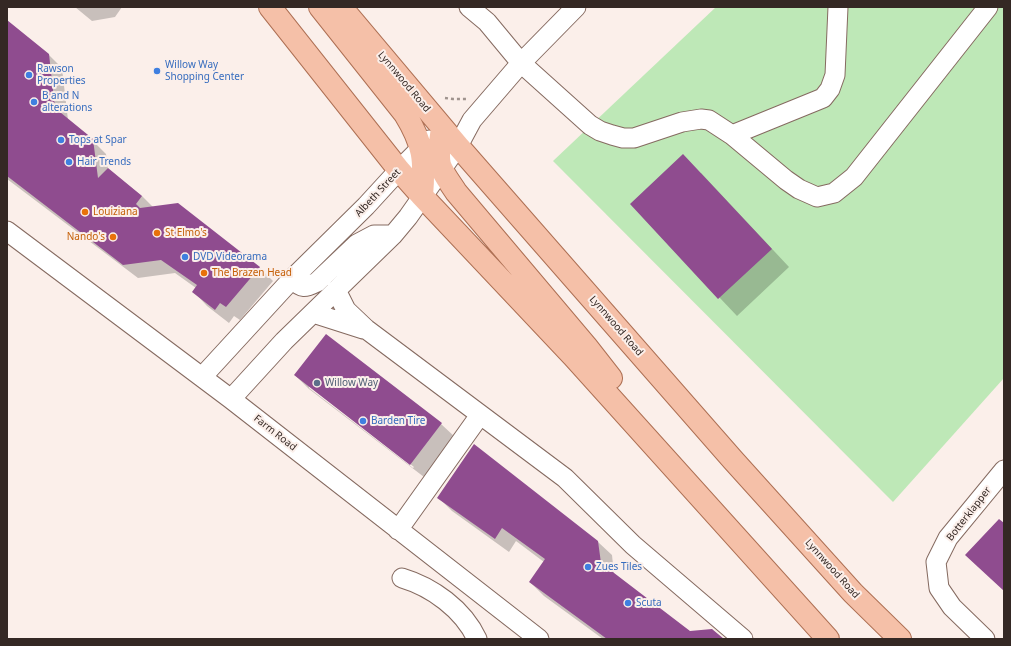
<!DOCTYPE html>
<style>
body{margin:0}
#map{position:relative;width:1011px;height:646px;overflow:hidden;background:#fbefea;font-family:"Noto Sans",sans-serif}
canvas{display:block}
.frame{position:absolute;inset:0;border:8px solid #342824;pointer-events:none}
</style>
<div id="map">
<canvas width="1011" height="646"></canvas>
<div class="frame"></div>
</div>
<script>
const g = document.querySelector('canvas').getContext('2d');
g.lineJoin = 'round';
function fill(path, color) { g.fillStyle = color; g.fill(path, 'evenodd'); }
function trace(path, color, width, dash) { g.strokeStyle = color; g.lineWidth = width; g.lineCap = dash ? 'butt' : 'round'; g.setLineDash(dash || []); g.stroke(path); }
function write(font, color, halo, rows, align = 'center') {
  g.font = font + ' "Noto Sans",sans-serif'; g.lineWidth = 4; g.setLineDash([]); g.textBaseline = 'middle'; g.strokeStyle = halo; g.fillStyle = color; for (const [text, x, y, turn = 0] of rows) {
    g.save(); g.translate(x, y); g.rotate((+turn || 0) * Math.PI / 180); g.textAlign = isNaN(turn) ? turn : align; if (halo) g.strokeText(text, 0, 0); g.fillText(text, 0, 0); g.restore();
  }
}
fill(new Path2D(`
 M716,7H1004V378L893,502L553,161Z`), '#bee8b7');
fill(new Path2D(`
 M75,7H122L115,17L92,21Z
 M7,22L48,54L62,68L68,120L92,140L106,154L108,169L142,196L153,207L259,267L273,281L240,320L234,316L229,323L207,306L194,292L196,288L175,273L138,278L7,179Z
 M701,173L789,267L737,316L631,204Z
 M295,375L441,424L455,437L424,477L309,389ZM309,385L414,467L413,468L309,388Z
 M438,497L598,542L612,555L614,574L689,632L723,639H603L544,596L530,582L544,562L516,541L509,552L452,511Z`), '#0003');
fill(new Path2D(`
 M7,20L49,54L55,108L93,139L98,178L108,168L142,196L136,204L140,208L178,203L260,267L226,307L220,303L215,310L192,292L197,285L161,260L123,265L7,176Z
 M683,154L772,249L718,299L630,204Z
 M326,334L442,423L410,465L294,375Z
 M474,444L598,541L601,563L690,631L712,629L724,639H607L529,582L545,559L502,528L495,539L437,498Z
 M999,519L1004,523V591L965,555Z`), '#8f4c8f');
const minor = new Path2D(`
 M469,7L487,22L521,63L590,125L600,131L612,135L623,138H634L682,122L701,119L709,120L732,135L786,180L799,189L817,197L834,193L854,177L988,7
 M732,135L823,98L830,89L835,75L838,7
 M7,231L231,399L539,639
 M292,279C302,289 305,288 317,282L357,244L374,235H393
 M336,290L346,310L366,329L565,478L633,545L743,639
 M313,313L363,329
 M202,377L292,279L366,206L399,170L429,140
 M231,399L284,341L393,235L408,217L458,146L472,120L521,63L576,7
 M398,530L480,415
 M402,578C432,587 463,609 477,639
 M985,639L952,607L939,588L936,562L948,538L1004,470`);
const major = new Path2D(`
 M270,7L399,170L422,196L573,356L828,639
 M320,7L405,114C424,145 425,160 422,196
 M341,7L458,146L733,460L853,593L900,639
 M442,127C441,139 437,154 440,165C443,174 451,184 456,192L586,346L611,378`);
trace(minor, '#856a60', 21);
trace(major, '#ae7054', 24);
trace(new Path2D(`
 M445,98L453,99H466`), '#9f938e', 2.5, [3, 3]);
trace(minor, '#fff', 19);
trace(major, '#f5c0a8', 22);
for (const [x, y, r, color] of [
 [157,71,4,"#3f7fe0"],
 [29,75,4,"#3f7fe0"],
 [34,102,4,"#3f7fe0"],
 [61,140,4,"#3f7fe0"],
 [69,162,4,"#3f7fe0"],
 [85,212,4,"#e8710a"],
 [157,233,4,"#e8710a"],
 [113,237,4,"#e8710a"],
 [185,257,4,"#3f7fe0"],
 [204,273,4,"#e8710a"],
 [317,383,4,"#5c6f8a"],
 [363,421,4,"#3f7fe0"],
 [588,567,4,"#3f7fe0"],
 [628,603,4,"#3f7fe0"]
]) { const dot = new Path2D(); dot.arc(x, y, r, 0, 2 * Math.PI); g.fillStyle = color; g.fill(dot); trace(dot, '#fbefea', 1.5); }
write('10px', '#366cbe', '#fbefea', [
 ["Willow Way",165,65],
 ["Shopping Center",165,77],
 ["Rawson",37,69],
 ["Properties",37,81],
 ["B and N",42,96],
 ["alterations",42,108],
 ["Tops at Spar",69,140],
 ["Hair Trends",77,162],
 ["DVD Videorama",193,257],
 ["Barden Tire",371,421],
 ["Zues Tiles",596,567],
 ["Scuta",636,603]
], 'left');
write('10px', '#342824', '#fbefea', [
 ["Lynnwood Road",404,82,50],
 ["Albeth Street",378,193,-47],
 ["Lynnwood Road",616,326,49],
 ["Farm Road",275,433,38],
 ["Botterklapper",969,514,-52],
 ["Lynnwood Road",832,569,48]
]);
write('10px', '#c56008', '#fbefea', [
 ["Louiziana",93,212],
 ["St Elmo's",165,233],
 ["Nando's",105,237,"right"],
 ["The Brazen Head",212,273]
], 'left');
write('10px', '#4e5e75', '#fbefea', [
 ["Willow Way",325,383]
], 'left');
</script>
